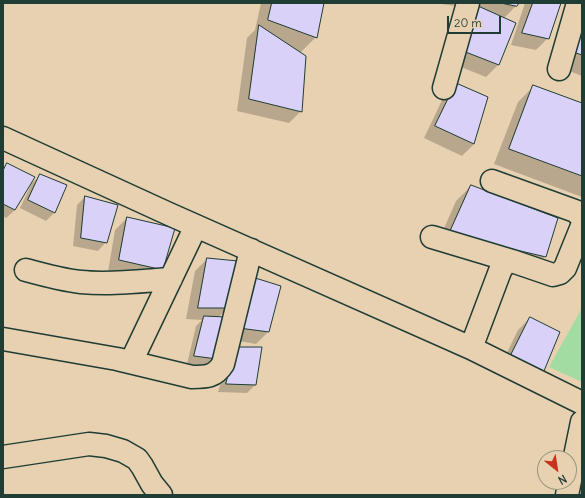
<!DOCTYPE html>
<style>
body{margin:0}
#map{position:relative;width:585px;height:498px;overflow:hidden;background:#e7d1b1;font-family:Delius,sans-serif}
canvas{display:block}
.frame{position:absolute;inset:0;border:4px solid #1f3d34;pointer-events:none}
.north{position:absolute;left:537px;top:450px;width:40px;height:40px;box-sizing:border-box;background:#e7d1b1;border:1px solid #97967f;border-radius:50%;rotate:150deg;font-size:11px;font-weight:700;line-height:16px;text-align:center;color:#1f3d34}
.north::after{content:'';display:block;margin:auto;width:14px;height:18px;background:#c8321e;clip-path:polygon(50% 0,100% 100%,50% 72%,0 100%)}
.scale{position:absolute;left:447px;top:16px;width:54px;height:18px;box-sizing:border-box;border:2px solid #1f3d34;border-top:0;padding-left:5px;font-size:12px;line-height:14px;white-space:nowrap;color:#1f3d34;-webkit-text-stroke:3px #e7d1b1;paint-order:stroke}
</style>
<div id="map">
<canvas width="585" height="498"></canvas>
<div class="frame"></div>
<div class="north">N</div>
<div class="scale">20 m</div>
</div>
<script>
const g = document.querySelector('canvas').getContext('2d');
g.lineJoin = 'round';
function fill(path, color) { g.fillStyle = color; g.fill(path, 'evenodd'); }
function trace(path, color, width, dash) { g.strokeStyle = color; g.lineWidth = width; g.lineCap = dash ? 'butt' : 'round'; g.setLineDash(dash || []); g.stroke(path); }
fill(new Path2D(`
 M582,308V382L549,367Z`), '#a3dca2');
fill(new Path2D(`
 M261,3H323L316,37L300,53L301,111L289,123L237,111L247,38L255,30Z
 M434,3H458L455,6Z
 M468,3H517L516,6L503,19L514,24L498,65L486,77L451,63Z
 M525,3H560L548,38L536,50L511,45Z
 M582,3V76L559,67Z
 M457,84L474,144L462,156L424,138L444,96Z
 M533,87L582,104V197L494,164L518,102Z
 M7,165L15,210L6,218L3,216V169Z
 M41,175L54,213L46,221L20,208L32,183Z
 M471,186L545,256L530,272L435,249L456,201Z
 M85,197L106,242L98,251L73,246L77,205Z
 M127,218L162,269L150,281L108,272L115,230Z
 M207,259L228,307L218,318L216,359L208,367L187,364L196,326L202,320L186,319L195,271Z
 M240,291L268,332L256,344L228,339Z
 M530,318L544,370L532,382L499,369L518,330Z
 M229,356L255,385L247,393L218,392Z
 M582,462V495H577L581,491H579Z`), '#0003');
const building = new Path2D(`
 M272,3H324L317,38L268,20Z
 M501,3H519L517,6Z
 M533,3H561L549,39L522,33Z
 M478,6L516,23L499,65L463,51Z
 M582,21V55L573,52Z
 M259,25L306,56L302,112L249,99Z
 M456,83L488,97L474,144L435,126Z
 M533,85L582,103V176L509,149Z
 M7,163L35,177L15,210L3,204V171Z
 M40,174L67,185L55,213L28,200Z
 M471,185L558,218L546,257L449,234Z
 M85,196L118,205L107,243L81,238Z
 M127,217L175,228L163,270L119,260Z
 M207,258L238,261L229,308H198Z
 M252,277L281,286L269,332L239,328Z
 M204,316L226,317L217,359L194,356Z
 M530,317L560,332L544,371L510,357Z
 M236,347H262L256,385L226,384Z`);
fill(building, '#dad1f9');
trace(building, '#1f3d34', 1);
const minor = new Path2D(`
 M559,69L578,3
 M444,88L468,3
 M3,138L169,214L471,348L582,403
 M492,181L575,211L582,217
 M432,237L512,261
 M26,270C44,275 62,280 81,282C110,285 141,281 171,279
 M3,339L117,359L192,377C206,377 215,377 223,364L251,250
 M471,348L500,271L504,264L512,261L553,275L560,273L565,268L582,226
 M131,362L196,226
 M3,457L89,444L106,446L123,451L137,459L142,466L152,484L161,495
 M567,495L582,422`);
trace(minor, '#1f3d34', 25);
trace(minor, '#e7d1b1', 22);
</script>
